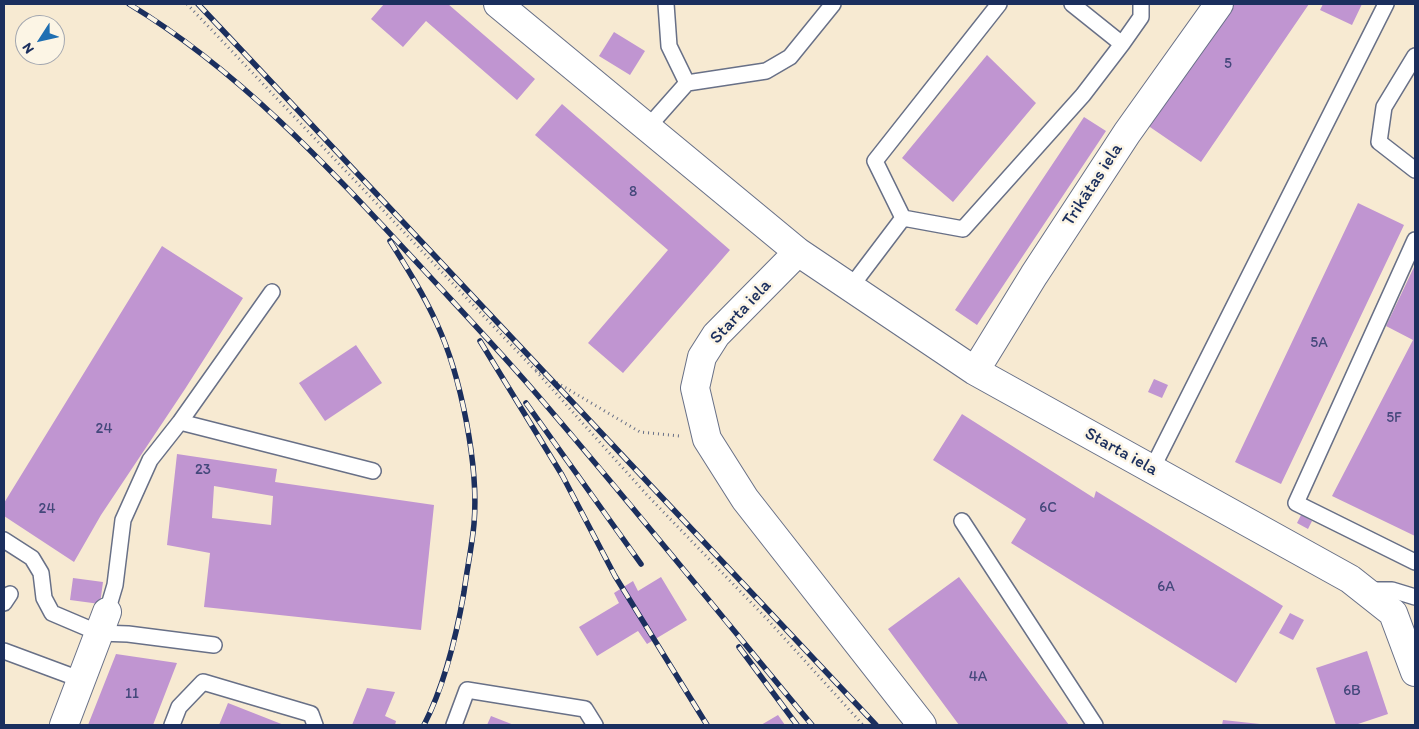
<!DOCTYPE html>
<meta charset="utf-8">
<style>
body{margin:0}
#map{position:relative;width:1419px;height:729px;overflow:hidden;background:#f7ead2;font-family:Itim,sans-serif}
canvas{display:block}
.frame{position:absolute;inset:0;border:5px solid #1b2f5e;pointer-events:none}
.north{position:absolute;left:15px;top:15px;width:50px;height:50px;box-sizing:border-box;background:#fcf5e5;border:1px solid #a2a6af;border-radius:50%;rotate:235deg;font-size:14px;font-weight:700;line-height:20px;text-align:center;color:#1b2f5e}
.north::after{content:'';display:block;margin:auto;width:18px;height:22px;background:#1f6fb2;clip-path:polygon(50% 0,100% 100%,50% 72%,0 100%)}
</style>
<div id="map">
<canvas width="1419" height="729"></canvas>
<div class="frame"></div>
<div class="north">N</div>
</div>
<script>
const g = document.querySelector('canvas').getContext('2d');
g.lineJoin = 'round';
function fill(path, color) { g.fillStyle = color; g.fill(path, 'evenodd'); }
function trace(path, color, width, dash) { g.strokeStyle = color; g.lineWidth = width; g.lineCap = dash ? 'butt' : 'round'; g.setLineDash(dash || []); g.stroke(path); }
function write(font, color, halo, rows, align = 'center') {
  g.font = font + ' Itim,sans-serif'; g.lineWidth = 5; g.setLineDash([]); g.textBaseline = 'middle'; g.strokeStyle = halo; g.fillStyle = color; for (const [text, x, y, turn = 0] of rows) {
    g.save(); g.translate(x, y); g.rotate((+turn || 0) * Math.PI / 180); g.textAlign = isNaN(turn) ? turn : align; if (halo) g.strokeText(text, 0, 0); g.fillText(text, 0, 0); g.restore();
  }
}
fill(new Path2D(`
 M384,4H448L535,79L517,100L426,21L403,47L371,19Z
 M1230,4H1309L1201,162L1147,125Z
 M1323,4H1362L1352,25L1320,10Z
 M614,32L645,51L630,75L599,56Z
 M987,55L1036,103L953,202L902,158Z
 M562,104L730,250L623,373L588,343L668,250L535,135Z
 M1084,117L1106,131L977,325L955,310Z
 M1358,203L1404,225L1281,484L1235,462Z
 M162,246L243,298L185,389L101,515L74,562L4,516V503Z
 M1415,265V536L1332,496L1413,340L1386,326Z
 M356,345L382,383L325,421L299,383Z
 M1154,379L1168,385L1162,398L1148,392Z
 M962,414L1094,498L1096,491L1283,606L1236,683L1011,543L1026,519L933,460Z
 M177,454L277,469L275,482L434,505L421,630L204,607L210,553L167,545ZM214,486L273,496L271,525L212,518Z
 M1301,515L1312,521L1308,529L1297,523Z
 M661,577L687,620L647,644L638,631L597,656L579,627L619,603L614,593L633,581L638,591Z
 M959,577L1069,725H959L888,629Z
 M73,578L103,582L100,604L70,600Z
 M1290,613L1304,620L1293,640L1279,633Z
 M1367,651L1388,714L1355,725H1336L1316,668Z
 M116,654L177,663L153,725H88Z
 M367,688L395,692L385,716L396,721L395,725H352Z
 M228,703L284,725H219Z
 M778,715L785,725H761Z
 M491,716L514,725H487Z
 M1223,720L1260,724V725H1222Z`), '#c095d1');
const lane = new Path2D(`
 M666,4L669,46L687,83
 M1122,44L1141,17V4
 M1415,56L1384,107L1379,142L1415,170
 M648,127L687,83L766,71L790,57L833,4
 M903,218L963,229L1083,95L1122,44L1072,4
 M903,218L875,161L999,4
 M1415,240L1296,503L1415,562
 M850,288L903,218
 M180,422L272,292
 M1152,469L1386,4
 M962,521L1095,725
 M4,540L32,558L41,573L44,598L52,613L99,633L128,634L214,645
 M1366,590H1392L1415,597
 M4,603L10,594
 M107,612L115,585L123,520L150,460L180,422L373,471
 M4,651L82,680
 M172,725L179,707L203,682L311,714L315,725
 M454,725L467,690L585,709L595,725`);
const street = new Path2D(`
 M498,4L798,252L975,371L1350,579L1393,613L1415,672
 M798,252L716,335L702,357L695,388L707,439L745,499L922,725
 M975,371L1034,275L1127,133L1219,4
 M64,725L107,612`);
trace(lane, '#687087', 18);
trace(street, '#687087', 30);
trace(new Path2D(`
 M187,4L534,369L640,432L680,436
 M536,371L647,495L767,619L863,725`), '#687087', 3, [1, 4]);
trace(lane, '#fff', 15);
trace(street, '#fff', 28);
const rail = new Path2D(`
 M129,4C243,73 332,171 422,268C457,306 493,344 527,383C624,495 717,611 812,725
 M198,4L876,725
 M390,241C407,268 424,295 437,324C461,376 479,466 474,524C472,546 467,569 464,592C456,638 445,684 424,725
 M480,341L562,475L615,576L707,725
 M526,403L641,564
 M739,647L797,725`);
trace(rail, '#1b2f5e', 5.5);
trace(rail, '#fcf5e5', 4, [11]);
write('15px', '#44487b', null, [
 ["5",1228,64],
 ["8",633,192],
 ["5A",1319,343],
 ["5F",1394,418],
 ["24",104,429],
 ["23",203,470],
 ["6C",1048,508],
 ["24",47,509],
 ["6A",1166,587],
 ["4A",978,677],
 ["6B",1352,691],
 ["11",132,694]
]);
write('18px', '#1b2f5e', '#fcf5e5', [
 ["Trikātas iela",1093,185,-57],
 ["Starta iela",741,312,-47],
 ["Starta iela",1121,452,29]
]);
</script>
